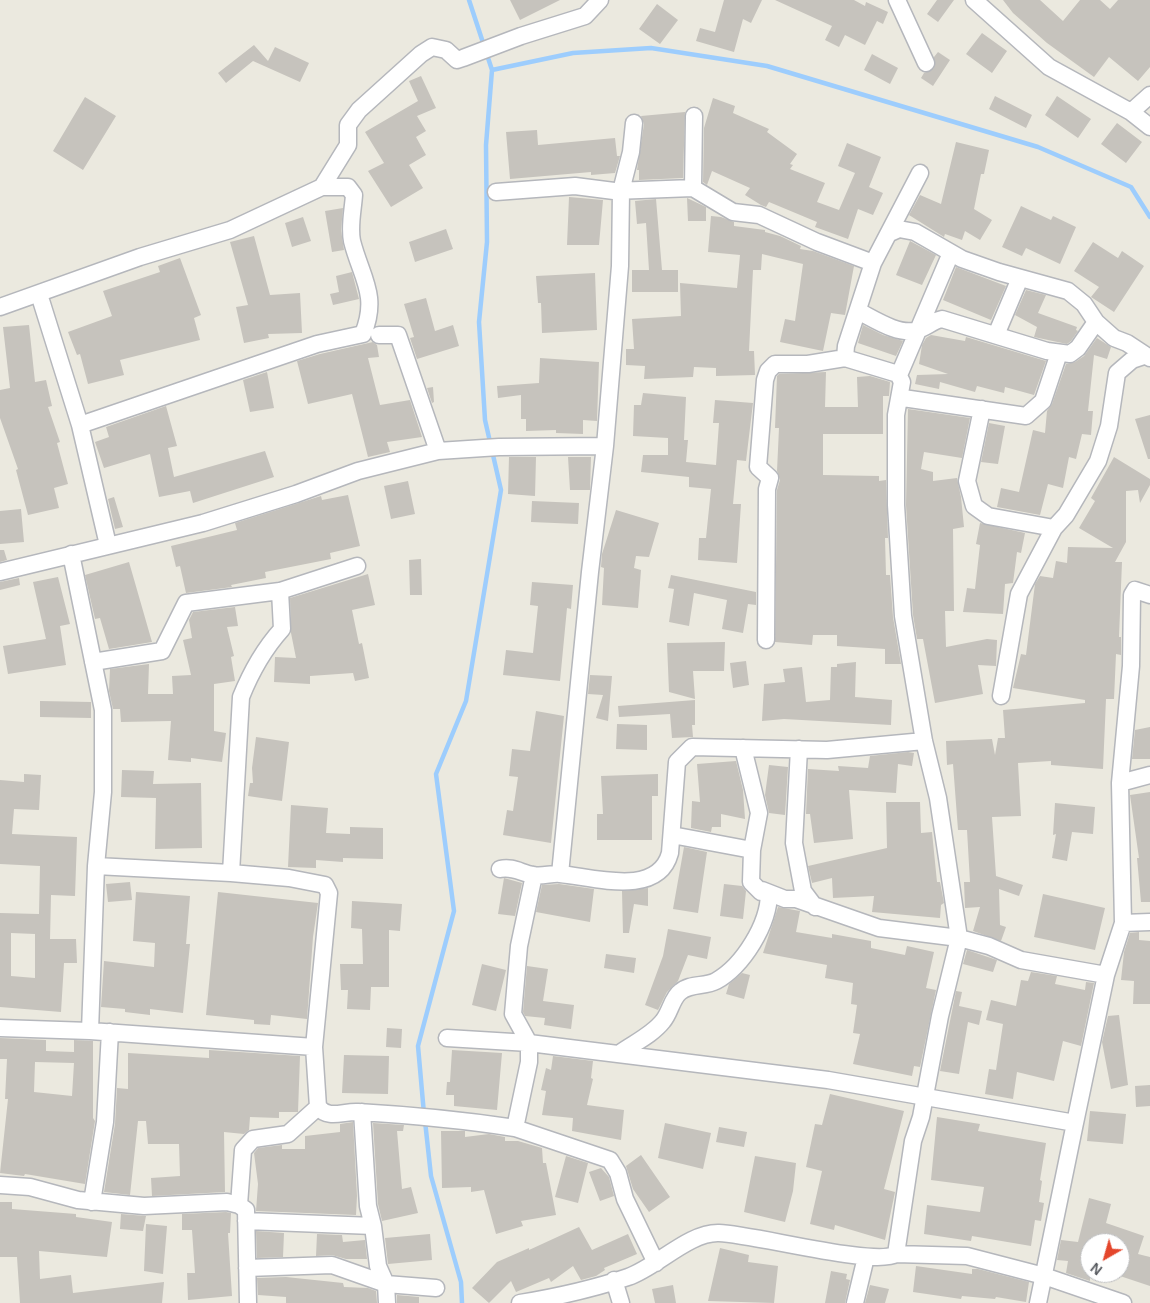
<!DOCTYPE html>
<style>
body{margin:0}
#map{position:relative;width:1150px;height:1303px;overflow:hidden;background:#ebe9df;font-family:Helvetica,sans-serif}
canvas{display:block}
.north{position:absolute;left:1080px;top:1233px;width:50px;height:50px;box-sizing:border-box;background:#fff;border:1px solid #bcbdbf;border-radius:50%;rotate:218deg;font-size:14px;font-weight:700;line-height:20px;text-align:center;color:#585b60}
.north::after{content:'';display:block;margin:auto;width:18px;height:22px;background:#e4462c;clip-path:polygon(50% 0,100% 100%,50% 72%,0 100%)}
</style>
<div id="map">
<canvas width="1150" height="1303"></canvas>
<div class="north">N</div>
</div>
<script>
const g = document.querySelector('canvas').getContext('2d');
g.lineJoin = 'round';
function trace(path, color, width, dash) { g.strokeStyle = color; g.lineWidth = width; g.lineCap = dash ? 'butt' : 'round'; g.setLineDash(dash || []); g.stroke(path); }
function fill(path, color) { g.fillStyle = color; g.fill(path, 'evenodd'); }
trace(new Path2D(`
 M492,70L573,53L651,48L767,66L1038,147L1131,187L1150,217
 M424,1114L418,1046L454,911L436,774L466,701L501,490L485,420L479,322L487,242L486,145L492,70L469,0
 M425,1121L431,1176L461,1282L462,1303`), '#9dcdfd', 4.5);
fill(new Path2D(`
 M510,0H560L520,20Z
 M724,0H762L751,23L743,19L734,52L696,41L700,28L715,32Z
 M775,0H854L865,6L866,2L888,12L883,24L877,21L865,45L845,35L839,47L825,40L832,26Z
 M937,0H954L938,22L927,14Z
 M1003,0H1040L1063,21L1080,0H1100L1110,9L1118,0H1150V67L1138,81L1109,57L1094,77L1047,43L1013,13Z
 M657,4L678,20L660,44L639,29Z
 M982,33L1007,51L992,73L966,54Z
 M254,45L268,61L275,47L309,63L300,82L253,61L226,83L218,73Z
 M938,52L950,60L933,86L921,78L924,73L934,68V57Z
 M872,54L898,68L890,84L864,70Z
 M421,76L436,108L417,116L426,131L416,137L426,155L409,165L423,188L391,207L368,171L384,163L365,132L418,101L409,81Z
 M995,96L1032,115L1026,128L989,109Z
 M1057,96L1091,119L1078,138L1045,115Z
 M85,97L116,116L83,170L53,151Z
 M713,98L735,106L733,113L769,129L767,132L797,154L790,164L793,165L790,169L825,183L817,202L839,210L855,173L838,166L847,143L881,157L869,187L883,193L873,215L858,209L848,239L815,227L817,222L769,202L766,207L761,205L745,195L750,188L712,171L707,185L703,182L704,128Z
 M685,112L683,178L639,180V170H637L644,124L641,116Z
 M1117,123L1142,142L1126,163L1101,144Z
 M537,130L538,145L615,138L617,156H620L615,173L591,175V172L510,179L506,132Z
 M956,142L989,150L984,174H981L974,209L992,220L980,240L965,231L962,240L945,234L944,237L909,215L920,195L941,204Z
 M569,197L603,200L599,245H567Z
 M687,198L706,207V221H688Z
 M656,199L662,270H678V292H632V270H649L646,223L637,224L635,201Z
 M1021,206L1051,220L1053,216L1076,227L1060,264L1026,248L1022,256L1002,247Z
 M343,208L341,230L344,250L332,252L325,211Z
 M711,216L721,217L734,222V226L765,230V232L780,236L801,246L800,249L813,251L854,266L845,315L831,313L823,351L780,342L785,319L795,321L803,264L762,254L761,270H753L749,351H754L755,375L716,376V368L694,367L693,377L644,379L645,366L626,365V349H634L632,319L681,316L680,283L737,288L740,255L708,252Z
 M303,217L311,241L292,247L285,223Z
 M446,229L453,249L415,262L409,242Z
 M254,236L270,295L300,293L302,333L268,334L269,338L244,343L236,307L248,305L230,242Z
 M910,241L936,255L922,285L896,275Z
 M1093,242L1118,258L1122,251L1144,266L1114,312L1091,297L1099,287L1074,271Z
 M180,258L201,315L194,318L200,340L120,360L124,375L88,384L80,354L77,355L68,332L112,316L103,291L160,272L158,266Z
 M956,267L1006,286L991,320L943,300Z
 M352,272L359,299L333,305L330,294L339,292L336,276Z
 M595,273L597,330L542,333L541,303H538L536,276Z
 M1026,290L1046,295L1038,313L1077,327L1076,330L1078,331L1071,341L1067,344L1034,337L1037,327L1015,315Z
 M426,298L435,331L453,325L459,346L417,359L410,338L414,337L404,304Z
 M29,325L35,382L46,380L52,406L48,407L60,442L57,443L68,484L54,488L59,508L28,515L16,470L18,469L0,418V390L10,388L3,327Z
 M863,325L883,335L903,341L896,356L858,343Z
 M931,335L965,341L966,337L1046,361L1034,395L1005,387L1004,393L977,386L975,392L940,382L939,389L915,384L917,375L948,374L919,364L922,345L926,338Z
 M1097,338L1111,347L1107,359L1094,355L1088,411H1093L1091,435L1082,434L1076,459L1069,457L1063,488L1048,484L1040,515L997,507L1001,488L1019,492L1033,430L1045,433L1047,411L1052,404L1066,364L1075,362L1084,356Z
 M373,342L377,345L379,357L368,358L380,405L410,400L422,437L387,442L390,452L368,457L352,394L308,404L297,361L320,354Z
 M540,358L599,362L597,421L583,420V434L556,433V430L526,431V419H521V395L498,398L497,386L539,383Z
 M267,372L274,408L250,412L243,380Z
 M826,372L825,407H858L857,377L870,376L890,382L889,396H883V434H823V475L879,476V481L886,480L888,538H885L886,575H890L893,617L901,664H885V649L837,646V635H813L812,645L775,642L777,490L780,480L777,471L779,428H775L777,376L779,374Z
 M433,387L434,402L432,403L427,388Z
 M643,393L686,397L684,440H688L686,462L716,465L719,423H713L715,400L753,403L746,461L737,460L733,504H741L737,563L698,560L699,538H706L711,489L689,487V477L641,472L643,455H668V438L633,436L634,405H641Z
 M166,406L177,446L168,448L174,477L265,451L274,477L193,503L190,491L159,497L150,454L104,468L95,442L109,437L106,427Z
 M908,409L970,418L962,458L924,452L921,469L933,472V481L957,478L961,497L964,527L953,529L954,611H945L946,647L987,639L997,640L996,666L978,665L983,694L935,703L923,639H917L913,615L906,505Z
 M1150,415V459H1148L1135,419Z
 M989,423L1005,426L998,464L981,462Z
 M509,457H536L535,496L508,494Z
 M568,457H591L590,490H570Z
 M1114,457L1150,479V485L1140,503L1138,490L1126,491V542L1115,562H1122L1119,637H1121V655L1116,654L1114,699H1106L1103,769L1051,765V761L1018,763L1021,816L992,817L996,876L1023,885L1019,896L999,889L1000,925L1006,927L1001,941L973,931L980,907L965,908L964,882H970L967,830H958L953,764L947,765L946,741L992,739L995,755L998,738H1005L1003,710L1085,703V700L1013,688L1021,654L1026,655L1035,584L1040,576L1053,578L1056,561L1067,563L1068,547L1113,548L1079,528L1095,501L1091,498Z
 M408,481L415,514L391,519L384,486Z
 M348,495L360,546L330,553L331,559L265,572L266,578L231,585L232,587L186,593L180,566L176,567L171,546L237,530L235,523L321,496L322,500Z
 M114,497L123,527L115,529L108,499Z
 M532,501L579,503L578,524L531,522Z
 M21,509L24,542L0,544V511Z
 M616,510L659,523L649,557L636,556L634,568L641,570L638,608L602,605L604,568L601,567L602,554Z
 M980,523L1025,533L1021,553L1017,552L1013,583L1005,584L1003,614L963,612L967,588L975,589L980,545L976,544Z
 M0,550H4L7,560L0,562Z
 M421,559L422,595H410L409,560Z
 M129,562L152,642L109,649L100,618L95,619L85,575Z
 M368,574L375,605L352,610L359,644L362,643L369,678L355,681L353,673L310,676V684L274,682L275,657L296,658L291,633L290,598Z
 M671,575L756,592V605L748,604L743,633L722,629L727,600L694,593L689,626L669,622L674,589L668,588Z
 M58,577L70,624L60,626L66,665L8,674L3,646L46,639L33,582Z
 M19,578L20,585L0,590V582Z
 M532,582L573,585L571,609L567,608L560,681L503,675L506,650L533,653L538,606L530,605Z
 M235,607L238,626L227,627L234,656L231,657L235,681L214,684V731L226,733L222,762L191,758V762L168,760L171,721L121,722L120,709H113L109,691L110,669L149,664L148,694H173L172,676L191,675L183,640L192,638L189,620L193,612Z
 M725,642L724,671H693L695,699L669,692L667,643Z
 M746,661L749,685L733,688L730,663Z
 M856,662L855,697L892,700L891,725L784,719L762,721L764,684L785,682L783,669L802,667L806,702L830,700L831,667H837V664Z
 M590,675L612,676L608,721L596,718L603,695L588,694Z
 M695,700V725H692L693,737L672,738L670,714L619,717L618,706Z
 M40,701L91,702V718L40,717Z
 M536,711L564,716L551,843L503,835L507,810L513,811L518,777L509,776L512,749L530,751Z
 M617,724L647,725V750L616,749Z
 M1150,727V759H1132L1135,730Z
 M256,737L289,742L282,801L248,796L250,783H253L252,768Z
 M908,752L914,753L912,766L898,764L896,793L849,790L853,839L814,843L810,814H806L808,769L839,771L838,766L868,768L870,756Z
 M736,761L743,790L745,819L721,814V827H712L711,832L691,828L692,801L700,802L697,764Z
 M769,765L788,767L785,815L769,813L765,795Z
 M122,770L154,771L153,784L201,783L202,848L155,849L156,798L121,797Z
 M24,774L41,775L39,810L14,809L12,834L77,837L75,896L51,895L50,939H76L77,963H64L61,1012L0,1007V913L39,914L40,866L0,864V780L24,782ZM11,933L35,934V978L11,976Z
 M658,774V796H652V840H597V814H603L601,776Z
 M1150,792V902H1141L1137,858H1139L1130,795Z
 M886,802H920L921,833L932,832L937,882H940L944,903L941,905L940,918L872,912L874,896L833,898L832,878L812,883L808,866L887,848Z
 M1055,803L1095,807L1093,834L1072,832L1067,861L1052,858L1056,834L1053,835Z
 M291,805L328,808L326,833L350,834V827L383,828V859L343,858V862L316,860V868L288,867Z
 M684,847L707,852L698,913L673,909Z
 M504,878L522,883L515,916L498,914Z
 M130,882L132,900L108,902L106,884Z
 M559,884L594,889L590,922L536,912L542,885Z
 M724,884L742,886L746,891L743,919L720,916Z
 M648,888V906L634,904L629,933H623L622,891Z
 M136,892L190,896L186,944H190L183,1013L150,1009V1015L125,1012V1009L101,1007L104,961L154,967L155,943L133,941Z
 M218,892L318,903L313,937L307,1019L271,1015L270,1025L254,1024V1020L206,1015Z
 M1043,894L1105,908L1095,950L1034,937Z
 M352,901L402,904L400,931L389,930V987H371L370,1010L347,1009L348,990H341L340,964H363L362,929L351,928Z
 M778,907L800,911L796,932L832,938V934L871,941V948L905,955L907,946L934,952L926,988L936,990L920,1067L914,1066L912,1076L853,1064L860,1034L853,1033L857,1005L851,1004L853,983L825,978L827,965L763,953Z
 M668,929L711,937L707,959L688,955L678,981L667,992L658,1010L645,1005L663,956Z
 M1139,932V940L1150,941V1004H1133L1134,981L1121,980L1124,952L1130,933Z
 M967,950L997,960L993,972L963,964Z
 M606,954L636,958L634,973L604,968Z
 M482,964L506,970L496,1011L472,1005Z
 M527,966L548,969L543,1001L574,1005L571,1029L544,1025L545,1018L525,1016L523,1012Z
 M1031,972L1057,976L1055,984L1085,990L1086,982L1094,983L1081,1046L1063,1041L1054,1081L1017,1072L1013,1099L985,1094L989,1069L996,1070L1003,1024L986,1020L991,1000L1016,1006L1021,980L1028,981Z
 M742,973L750,975L744,999L726,994L729,984Z
 M956,991L962,992L959,1006L982,1011L979,1025L968,1022L959,1074L940,1071Z
 M1119,1015L1128,1085L1111,1089L1102,1042L1108,1016Z
 M387,1028L402,1029L401,1048L386,1047Z
 M0,1038L46,1040V1051L74,1052V1040L93,1041V1118L95,1121L85,1184L25,1174L24,1176L0,1173L8,1099H5L7,1059H0ZM35,1062L74,1063L72,1096L34,1092Z
 M209,1050L300,1056L298,1112H279V1118L250,1117L249,1130L244,1134L224,1132L225,1192L152,1196L151,1178L180,1176L179,1144H148L146,1121H138L130,1195L104,1192L115,1124L117,1088L128,1089V1053L209,1058Z
 M452,1050L502,1053L497,1110L454,1106V1095H446L447,1082H450Z
 M344,1055L389,1056L388,1094L342,1093Z
 M553,1056L593,1061L591,1078L593,1079L587,1105L624,1110L621,1140L572,1131L573,1118L542,1115L546,1091L541,1090L546,1068L551,1070Z
 M1150,1085V1106L1136,1107L1135,1086Z
 M830,1094L904,1111L884,1189L895,1192L885,1240L835,1225L834,1230L810,1224L822,1171L806,1167L815,1124L822,1125Z
 M1090,1111L1126,1114L1123,1144L1087,1141Z
 M937,1117L980,1124L978,1131L1046,1143L1040,1180L1042,1181L1039,1202L1044,1203L1041,1221L1035,1220L1031,1246L972,1236L971,1241L924,1234L927,1205L980,1212L984,1187L931,1180Z
 M353,1122L357,1196L356,1215L256,1211L258,1184L254,1153L258,1148L282,1145V1149H305V1136L340,1132V1124Z
 M373,1123L404,1125L403,1131H397L402,1189L411,1187L418,1213L382,1221L378,1204Z
 M665,1123L711,1133L703,1169L658,1158Z
 M719,1127L747,1132L744,1147L716,1142Z
 M441,1131H465V1137L489,1134L505,1137V1141H518L542,1148L543,1163H546L556,1215L521,1221L523,1226L496,1234L484,1190L471,1192V1187L442,1188Z
 M641,1155L670,1197L649,1212L633,1189L626,1166Z
 M566,1156L588,1163L578,1203L555,1197Z
 M755,1156L796,1163L793,1191L785,1222L744,1212Z
 M601,1168L609,1177L614,1196L600,1201L589,1172Z
 M1089,1198L1111,1204L1106,1223L1144,1236L1138,1254L1150,1257V1286L1120,1276V1243H1090V1281L1066,1273L1068,1261L1057,1260L1061,1240L1078,1242Z
 M0,1202H12V1209L76,1214V1217L112,1222L107,1257L39,1251L40,1279L71,1275L73,1293L164,1282L162,1303H20L17,1257H0Z
 M226,1212L231,1213L230,1233H228L232,1296L188,1300L187,1273H195L192,1230H182V1214Z
 M121,1214L146,1216L143,1231L120,1229Z
 M146,1224L167,1226L163,1274L144,1271Z
 M579,1227L592,1250L628,1234L637,1254L604,1268L605,1270L596,1276L581,1280L573,1266L551,1282L549,1278L516,1292L511,1281L489,1303L472,1288L497,1262L529,1248V1250Z
 M256,1231L284,1233L283,1257L257,1258Z
 M317,1234L342,1235L343,1242L365,1240L367,1259H346L332,1255L316,1256Z
 M430,1234L432,1260L388,1264L385,1238Z
 M720,1248L749,1255L748,1262L778,1266L774,1303L708,1301Z
 M916,1266L972,1274V1269H978L1029,1282L1026,1302L996,1297L995,1299L962,1296L961,1299L913,1292Z
 M831,1271L847,1274L846,1279L850,1280L845,1303H825Z
 M286,1277L343,1283L344,1287L368,1288L376,1291L377,1303H286V1297L258,1295L257,1278Z
 M673,1285L676,1303H655L652,1289Z
 M870,1285L889,1289L885,1303H865Z
 M397,1295L419,1297V1303H397Z`), '#c6c3bd');
const street = new Path2D(`
 M897,0L926,63
 M974,0L1049,67L1131,112L1150,127
 M1131,112L1150,95
 M322,187L348,145V125L359,110L421,54L432,47L446,50L457,60L463,58L521,36L585,16L600,0
 M693,188L694,116
 M496,192L575,186L614,191L693,188L733,212L759,215L817,242L873,263
 M890,233L899,229L915,232L962,259L999,272L1068,291L1084,304L1096,322L1114,338L1127,343L1150,358
 M39,294L80,425L108,545
 M0,307L140,257L230,230L322,187H348L354,195C353,210 349,226 352,241C361,277 379,295 363,334L317,344L80,425
 M858,311C874,319 899,336 917,330C926,328 932,321 942,319L1047,351L1070,354L1078,348L1096,322
 M379,335H398L438,451
 M996,335L1020,278
 M845,358L846,346L873,263L920,173
 M899,375L951,253
 M899,401L903,398L1026,416L1043,401L1059,353
 M982,409L967,481L974,506L988,516L1054,528
 M71,554L103,710V792L96,866L90,1031
 M0,572L203,523L296,494L358,471L438,451L499,447L605,446
 M93,662L162,651L186,603L280,591L357,566
 M1001,696L1019,594L1054,528L1066,515L1098,461L1109,426L1117,373L1132,360L1144,356
 M743,748L759,813L752,850L751,882L761,892L762,890L785,899H796L879,928L959,938L989,946L1021,960L1106,975
 M799,749L794,843L803,891L815,907
 M1120,783L1150,775
 M672,835L752,850
 M96,866L231,873L289,878L325,885L329,893L314,1047
 M500,869C513,866 521,873 533,875C542,877 552,873 560,874C593,877 658,898 670,853L677,762L692,747L827,750L924,741
 M231,873L241,697C251,672 263,650 282,629L280,591
 M560,874L590,572L605,446L620,266L621,191L631,152L634,123
 M1123,923L1120,783L1131,666L1132,595L1135,590L1150,595
 M0,1028L90,1031L314,1047L318,1107C329,1120 343,1111 358,1112C410,1115 463,1120 515,1128L529,1062V1043L828,1080L1075,1123L1106,975L1123,923L1150,922
 M447,1038L529,1043
 M529,1043L513,1014L519,946L534,875
 M620,1053C634,1043 652,1035 663,1021C670,1013 672,998 680,992C690,983 705,987 716,981C743,966 769,924 769,893
 M362,1112L368,1206L373,1226L378,1266L386,1284L387,1303
 M515,1128L610,1160L618,1173L625,1199L656,1263
 M0,1185L30,1187L78,1200L144,1206L227,1202L239,1205L246,1210L248,1303
 M92,1202L105,1122L110,1032
 M239,1205L243,1150L253,1139L288,1134L318,1107
 M246,1221L373,1226
 M896,1254L967,1256L1044,1276L1123,1303
 M247,1268L332,1265L386,1284L436,1288
 M614,1280L621,1303
 M520,1303C556,1297 593,1289 628,1277C657,1267 689,1232 719,1233C753,1234 875,1267 896,1254L913,1141L921,1117L940,1016L959,938L938,798L924,741L903,616L896,505V415L902,382L898,374L845,358L808,364H775L768,371L765,380L758,467L770,478L767,489L766,640
 M855,1303L866,1257
 M1038,1303L1075,1123`);
trace(street, '#b5b7bc', 19);
trace(street, '#fff', 16);
</script>
